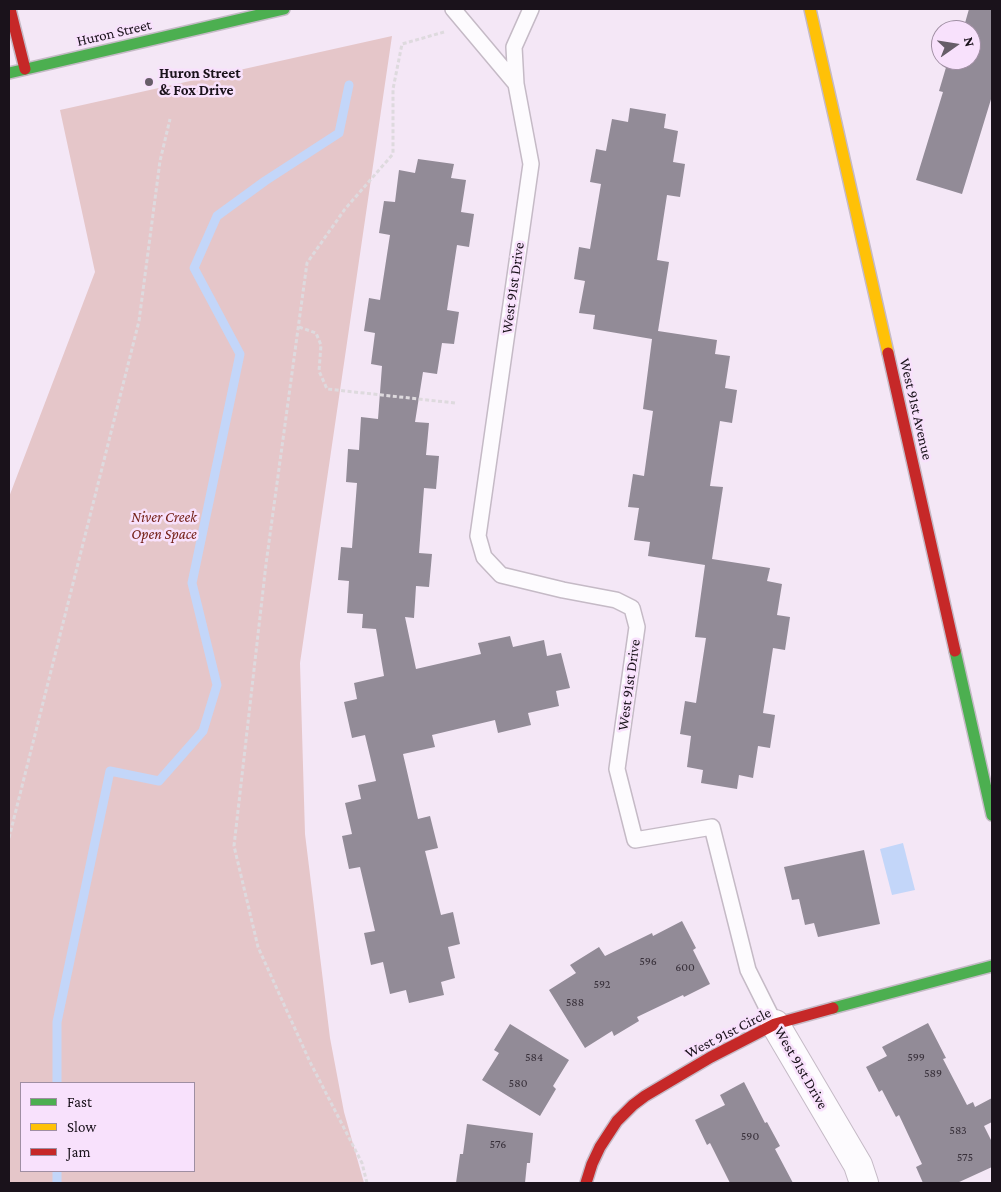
<!DOCTYPE html>
<style>
body{margin:0}
#map{position:relative;width:1001px;height:1192px;overflow:hidden;background:#f4e7f6;font-family:"Crimson Pro",serif}
canvas{display:block}
.frame{position:absolute;inset:0;border:10px solid #1a121b;pointer-events:none}
.legend{position:absolute;left:20px;top:1082px;width:175px;height:90px;box-sizing:border-box;background:#f8e1fc;border:1px solid #9f8ea2;margin:0;padding:6px 9px;list-style:none;font-size:15px;color:#1a121b}
.legend li{display:flex;align-items:center;gap:10px;height:25px}
.legend b{width:25px;border:1px solid #9f8ea2}
.north{position:absolute;left:931px;top:20px;width:50px;height:50px;box-sizing:border-box;background:#f8e1fc;border:1px solid #9f8ea2;border-radius:50%;rotate:77deg;font-size:14px;font-weight:700;line-height:20px;text-align:center;color:#1a121b}
.north::after{content:'';display:block;margin:auto;width:18px;height:22px;background:#665d68;clip-path:polygon(50% 0,100% 100%,50% 72%,0 100%)}
</style>
<div id="map">
<canvas width="1001" height="1192"></canvas>
<div class="frame"></div>
<ul class="legend">
<li><b style="height:6px;background:#4caf50"></b>Fast</li>
<li><b style="height:6px;background:#ffc107"></b>Slow</li>
<li><b style="height:6px;background:#c62828"></b>Jam</li>
</ul>
<div class="north">N</div>
</div>
<script>
const g = document.querySelector('canvas').getContext('2d');
g.lineJoin = 'round';
function fill(path, color) { g.fillStyle = color; g.fill(path, 'evenodd'); }
function trace(path, color, width, dash) { g.strokeStyle = color; g.lineWidth = width; g.lineCap = dash ? 'butt' : 'round'; g.setLineDash(dash || []); g.stroke(path); }
function write(font, color, halo, rows, align = 'center') {
  g.font = font + ' "Crimson Pro",serif'; g.lineWidth = 5; g.setLineDash([]); g.textBaseline = 'middle'; g.strokeStyle = halo; g.fillStyle = color; for (const [text, x, y, turn = 0] of rows) {
    g.save(); g.translate(x, y); g.rotate((+turn || 0) * Math.PI / 180); g.textAlign = isNaN(turn) ? turn : align; if (halo) g.strokeText(text, 0, 0); g.fillText(text, 0, 0); g.restore();
  }
}
fill(new Path2D(`
 M392,36L300,663L305,834L330,1038L344,1112L364,1183H9V497L95,272L60,110ZM21,1083H194V1171H21Z`), '#e5c6c9');
fill(new Path2D(`
 M903,843L915,890L892,895L880,849Z`), '#c3d6f9');
trace(new Path2D(`
 M57,1083V1022L110,771L159,781L203,731L217,685L192,583L240,354L194,268L217,216L265,181L339,133L349,85
 M57,1183V1171`), '#c3d6f9', 9);
fill(new Path2D(`
 M969,9H992V96L962,194L916,180L943,92L939,91L947,64L952,65L953,60H971V30H963Z
 M630,108L666,114L664,128L678,131L673,162L685,164L680,197L667,195L657,260L669,262L658,331L717,340L715,354L730,356L725,388L737,390L732,423L720,421L710,486L723,487L712,559L770,568L767,581L782,584L777,615L790,617L785,650L773,648L763,713L775,715L770,748L758,746L753,778L739,775L737,789L701,783L703,770L687,767L691,736L680,734L685,701L696,703L706,638L695,637L705,565L648,556L650,542L634,540L639,508L628,507L633,474L644,476L653,411L643,409L652,339L593,329L595,315L579,313L585,281L574,279L579,247L590,249L601,184L590,182L596,149L606,151L612,119L628,122Z
 M418,159L454,164L451,178L466,180L461,212L474,214L469,247L457,245L447,310L459,312L454,344L442,343L437,374L423,372L415,422L429,423L426,455L439,456L436,489L424,488L419,553L432,554L429,587L416,586L414,618L405,617L416,669L481,654L478,643L510,636L513,647L544,640L547,656L561,653L570,688L556,691L559,706L528,713L531,725L498,733L495,720L432,735L435,747L403,754L418,819L430,816L438,848L425,851L441,915L453,912L460,944L448,947L455,978L441,982L444,995L409,1003L406,990L390,994L383,962L371,965L364,933L375,931L360,867L349,869L342,836L352,834L345,803L361,799L358,785L376,781L365,735L352,738L344,702L357,699L354,683L384,676L376,629L362,628L363,614L347,613L349,581L338,580L341,547L352,548L357,483L346,482L348,449L359,450L361,417L378,419L382,366L371,364L375,333L364,331L369,298L380,300L390,235L379,233L384,201L395,202L399,170L415,173Z
 M864,850L880,924L818,937L814,923L805,925L799,899L792,900L784,867Z
 M682,921L696,948L693,950L710,984L684,997L683,995L637,1017L639,1021L614,1036L612,1031L585,1048L549,990L576,973L570,965L599,947L605,956L652,933L653,936Z
 M928,1023L946,1058L943,1059L967,1105L973,1102L975,1107L992,1098V1122L984,1126L992,1142V1167L957,1183H923L916,1167L922,1164L899,1115L896,1117L882,1090L879,1092L866,1067L887,1056L882,1047Z
 M510,1024L569,1060L553,1086L556,1089L540,1116L482,1080L499,1053L494,1050Z
 M744,1082L765,1123L767,1122L780,1146L775,1149L793,1183H730L710,1143L707,1145L695,1120L725,1105L720,1095Z
 M467,1124L533,1133L530,1163H527L525,1183H456L460,1154H463Z`), '#928b97');
const lane = new Path2D(`
 M453,9L516,84
 M531,9L514,47L516,84L531,164L478,536L484,557L501,575L563,590L616,600L632,608L637,627L617,769L635,840L712,827L748,970L775,1024`);
const street = new Path2D(`
 M775,1024L858,1165L864,1183`);
const fast = new Path2D(`
 M9,73L284,9
 M955,651L992,815
 M833,1008L992,966`);
const slow = new Path2D(`
 M810,9L888,353`);
const jam = new Path2D(`
 M10,9L25,69
 M888,353L955,651
 M586,1183L592,1164L600,1147L617,1121L633,1105L645,1096L711,1057L775,1024L833,1008`);
trace(lane, '#c5bac6', 18);
trace(street, '#c5bac6', 30);
trace(fast, '#c5bac6', 14);
trace(slow, '#c5bac6', 14);
trace(jam, '#c5bac6', 14);
trace(new Path2D(`
 M299,327L316,333L321,345L319,371L327,389L455,403
 M9,838L139,321L160,161L170,119
 M367,1183L362,1163L310,1062L258,947L234,846L266,564L307,263L345,209L393,154V89L402,44L444,32`), '#dedade', 3, [4, 2.5]);
trace(lane, '#fdfbfe', 15);
trace(street, '#fdfbfe', 28);
trace(fast, '#4caf50', 11);
trace(slow, '#ffc107', 11);
trace(jam, '#c62828', 11);
for (const [x, y, r, color] of [
 [149,82,5,"#665d68"]
]) { const dot = new Path2D(); dot.arc(x, y, r, 0, 2 * Math.PI); g.fillStyle = color; g.fill(dot); trace(dot, '#f8e1fc', 2); }
write('12px', '#38303a', null, [
 ["596",648,961],
 ["600",685,967],
 ["592",602,984],
 ["588",575,1002],
 ["584",534,1057],
 ["599",916,1057],
 ["589",933,1073],
 ["580",518,1083],
 ["583",958,1130],
 ["590",750,1136],
 ["576",498,1144],
 ["575",965,1157]
]);
write('15px', '#1a121b', '#f8e1fc', [
 ["Huron Street",114,33,-13],
 ["West 91st Drive",513,288,-82],
 ["West 91st Avenue",916,409,77],
 ["West 91st Drive",629,685,-82],
 ["West 91st Circle",728,1033,-27],
 ["West 91st Drive",801,1068,60]
]);
write('bold 15px', '#1a121b', '#f8e1fc', [
 ["Huron Street",159,73],
 ["& Fox Drive",159,90]
], 'left');
write('italic 15px', '#76231b', '#f8e1fc', [
 ["Niver Creek",164,517],
 ["Open Space",164,534]
]);
</script>
